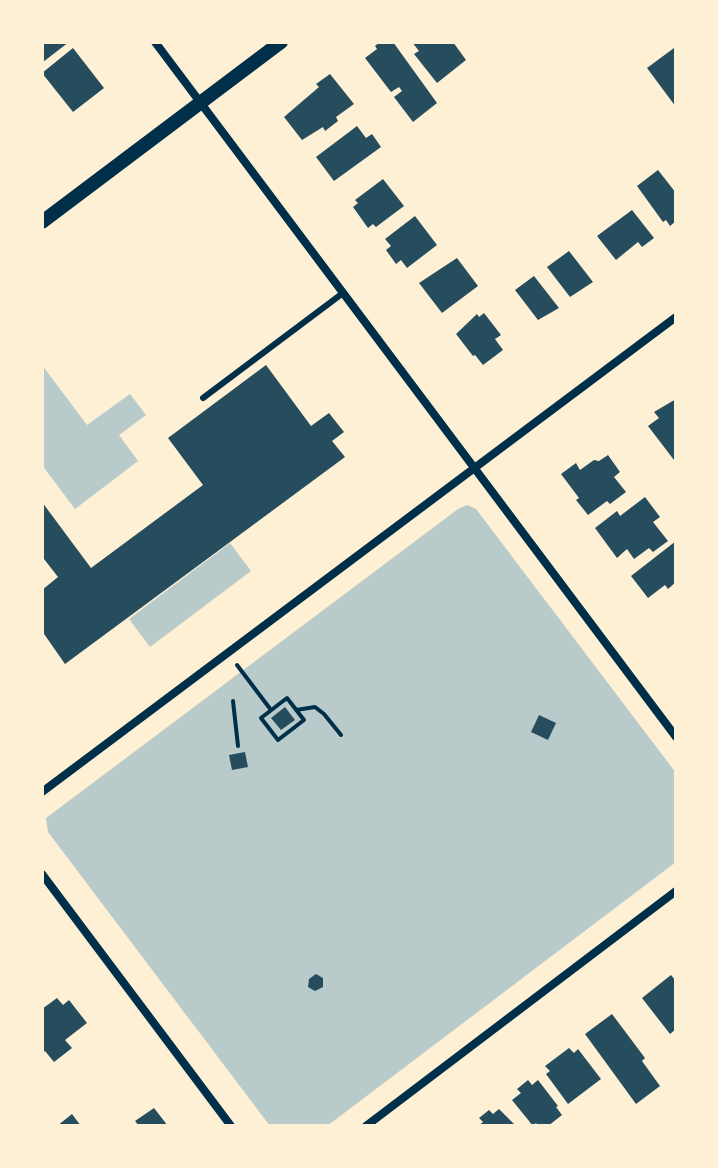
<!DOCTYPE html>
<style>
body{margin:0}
#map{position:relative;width:718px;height:1168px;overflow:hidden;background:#fdf0d5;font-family:Ubuntu,sans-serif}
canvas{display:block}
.frame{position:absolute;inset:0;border:44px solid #fdf0d5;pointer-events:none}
</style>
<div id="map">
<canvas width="718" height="1168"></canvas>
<div class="frame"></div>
</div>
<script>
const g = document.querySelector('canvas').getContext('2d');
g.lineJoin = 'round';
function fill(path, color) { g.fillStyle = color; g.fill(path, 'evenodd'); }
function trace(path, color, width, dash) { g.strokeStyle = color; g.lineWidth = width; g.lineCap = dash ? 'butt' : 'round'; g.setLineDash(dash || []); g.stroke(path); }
fill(new Path2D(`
 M42,365L87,425L130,394L146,415L119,435L138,461L75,509L42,465Z
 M467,505L476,509L676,773V862L327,1126H270L48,832L46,818L458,509Z
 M230,543L251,571L150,647L129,619Z`), '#b9caca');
fill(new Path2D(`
 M42,42H69L43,62Z
 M380,42H393L437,103L413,122L394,97L402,91L399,87L391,92L365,58L377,49L375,46Z
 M412,42H453L466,60L437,83L414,54L419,51Z
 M73,48L104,88L73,112L42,73Z
 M674,48L676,51V107L647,68Z
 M330,74L354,104L336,117L338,121L325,131L323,127L302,140L284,117L319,87L316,84Z
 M357,126L366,138L372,134L381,147L334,181L316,157Z
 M658,170L676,193V221L670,226L666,220L663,222L637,186Z
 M383,179L404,206L376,227L373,224L368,228L353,207L358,203L355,200Z
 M632,210L654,238L642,247L638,242L616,260L597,236Z
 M415,216L437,245L407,268L401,260L396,264L386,250L391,246L385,239Z
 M569,251L593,282L570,297L547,267Z
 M457,258L478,286L442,313L419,283Z
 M534,276L559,308L538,320L515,290Z
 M484,313L501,335L495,339L503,350L483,365L475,355L473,356L456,334L477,314L479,317Z
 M266,365L311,426L329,413L344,432L332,441L345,457L65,664L42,631V590L58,577L44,559L42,560V502L91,568L203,485L168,438Z
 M676,399V458L674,460L648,426L659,418L654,412Z
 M608,455L620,472L614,477L626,492L610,504L607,501L588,515L576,500L579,498L561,474L576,463L580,470L594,460L599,461Z
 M645,497L660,517L653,522L668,541L653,552L649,548L634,559L627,549L617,558L595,528L617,511L620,516Z
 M676,541V582L668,589L665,585L648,598L631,576Z
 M285,707L295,720L281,730L271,718Z
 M539,715L556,723L548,740L531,732Z
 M245,752L248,767L232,770L229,755Z
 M316,974L323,978V987L315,991L308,987L309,979Z
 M671,975L676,981V1029L670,1034L642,998Z
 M57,998L63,1005L69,1000L87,1023L65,1040L72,1048L54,1062L45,1051L42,1053V1009Z
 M612,1014L645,1058L642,1061L660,1086L636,1104L585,1034Z
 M569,1048L574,1053L578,1049L601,1079L568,1104L546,1074L550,1071L545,1066Z
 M528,1080L532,1085L538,1080L558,1106L556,1107L562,1115L548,1126H538L536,1123L533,1126L512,1100L521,1093L517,1089Z
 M154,1108L168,1126H139L135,1121Z
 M499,1109L516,1126H478L483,1122L479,1118L489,1110L493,1114Z
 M72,1114L81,1126H57Z`), '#264d5e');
trace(new Path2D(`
 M237,665L271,710
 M287,698L304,720L278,740L261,718Z
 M233,701L238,746
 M296,710L315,707L324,714L341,735`), '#003049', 4);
trace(new Path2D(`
 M203,398L343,293`), '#003049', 6);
trace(new Path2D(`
 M155,42L676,737
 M42,792L676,317
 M42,874L231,1126
 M366,1126L676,891`), '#003049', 8);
trace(new Path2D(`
 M42,222L281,42`), '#003049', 14);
</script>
